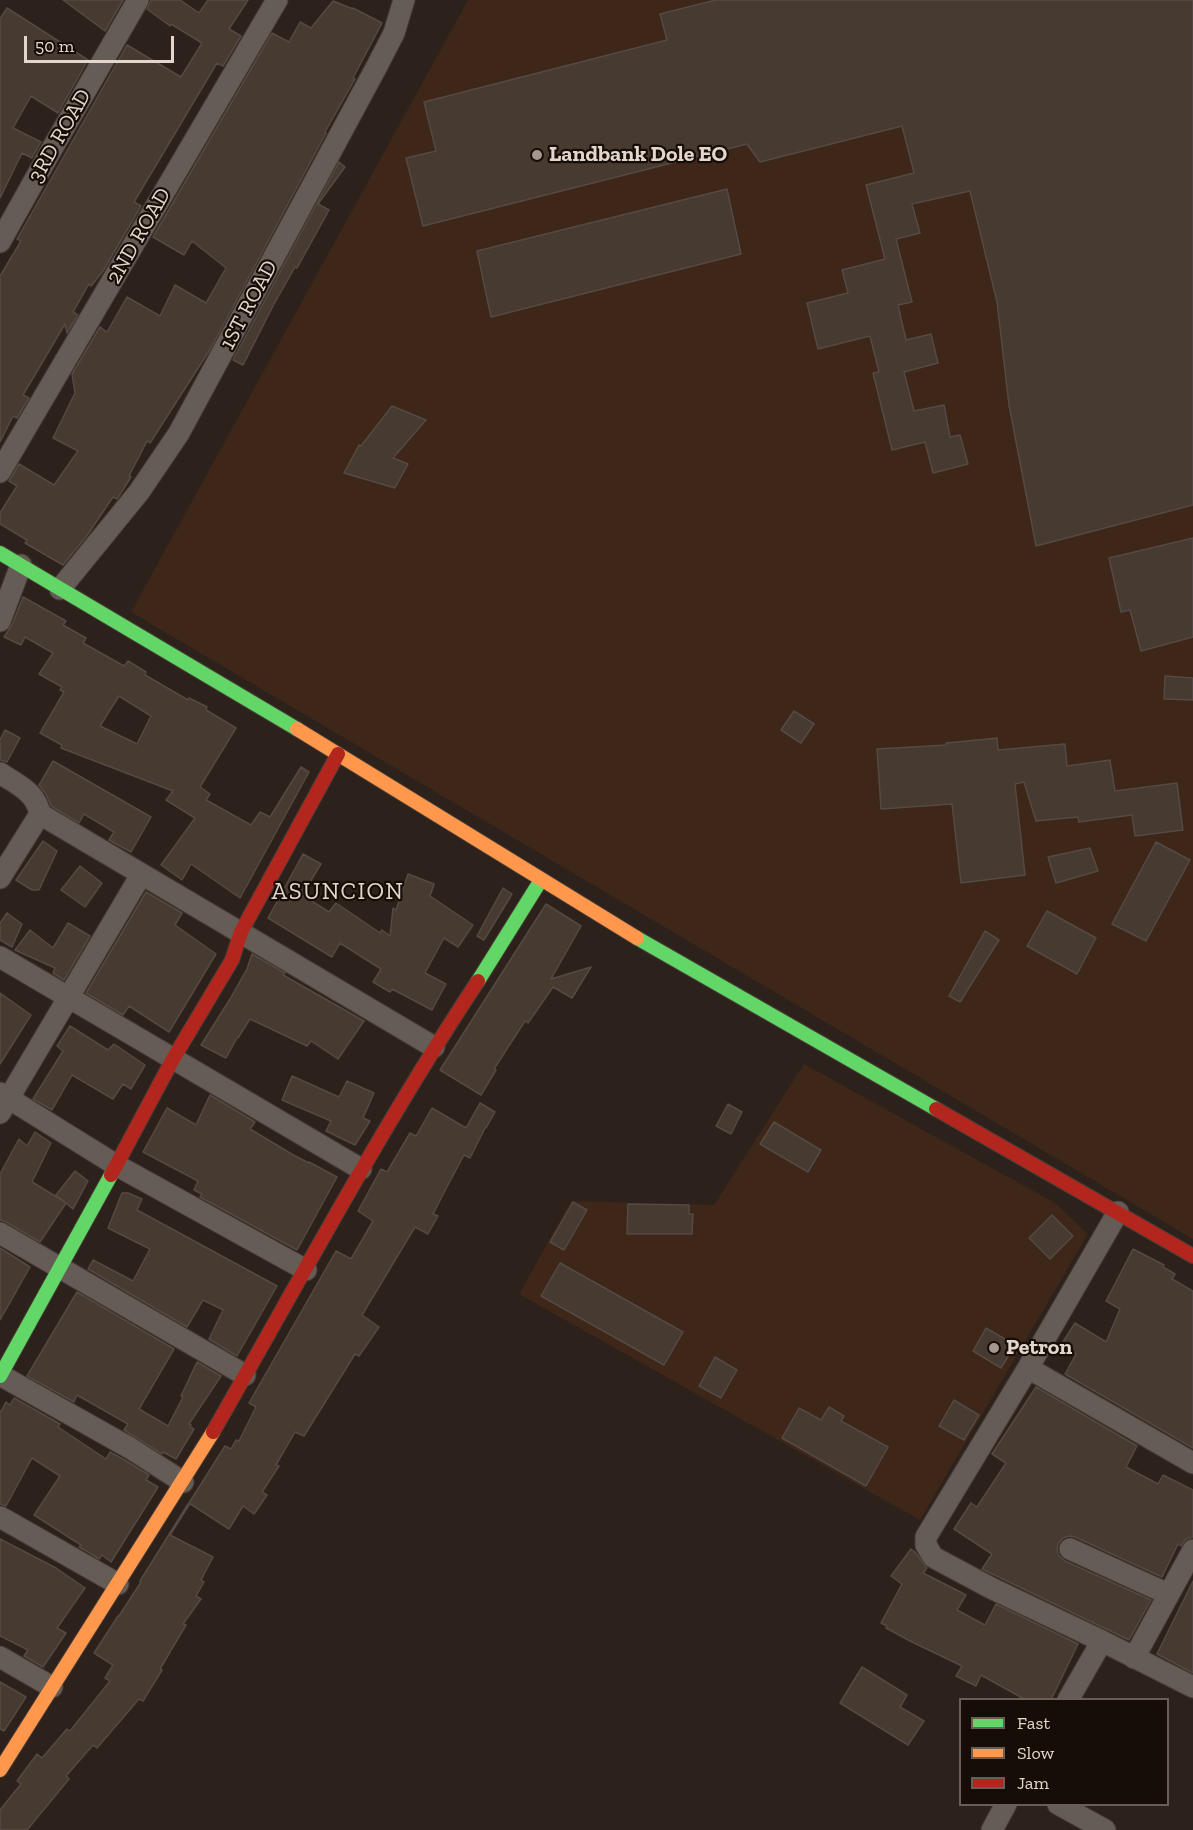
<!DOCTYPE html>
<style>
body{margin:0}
#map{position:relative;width:1193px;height:1830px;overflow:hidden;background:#2d221b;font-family:"Zilla Slab",serif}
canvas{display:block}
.legend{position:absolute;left:959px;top:1698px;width:210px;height:108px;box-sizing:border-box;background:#160d07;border:2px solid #685d57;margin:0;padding:8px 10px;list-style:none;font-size:18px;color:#e3d6ce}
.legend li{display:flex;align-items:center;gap:12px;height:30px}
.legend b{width:30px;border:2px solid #685d57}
.scale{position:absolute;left:24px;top:36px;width:150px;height:27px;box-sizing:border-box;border:3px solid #e3d6ce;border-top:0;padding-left:8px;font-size:18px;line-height:21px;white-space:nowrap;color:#e3d6ce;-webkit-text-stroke:4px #160d07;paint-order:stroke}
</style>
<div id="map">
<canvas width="1193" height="1830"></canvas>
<ul class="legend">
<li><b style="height:8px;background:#63d668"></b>Fast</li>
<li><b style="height:8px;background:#ff974d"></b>Slow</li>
<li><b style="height:8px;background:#b3261e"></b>Jam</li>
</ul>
<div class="scale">50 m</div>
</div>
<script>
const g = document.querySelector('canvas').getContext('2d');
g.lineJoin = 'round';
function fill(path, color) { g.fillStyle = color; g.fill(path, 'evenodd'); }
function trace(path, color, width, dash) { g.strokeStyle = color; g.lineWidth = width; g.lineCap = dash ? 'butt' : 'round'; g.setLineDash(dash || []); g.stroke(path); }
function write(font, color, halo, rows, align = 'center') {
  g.font = font + ' "Zilla Slab",serif'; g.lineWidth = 4.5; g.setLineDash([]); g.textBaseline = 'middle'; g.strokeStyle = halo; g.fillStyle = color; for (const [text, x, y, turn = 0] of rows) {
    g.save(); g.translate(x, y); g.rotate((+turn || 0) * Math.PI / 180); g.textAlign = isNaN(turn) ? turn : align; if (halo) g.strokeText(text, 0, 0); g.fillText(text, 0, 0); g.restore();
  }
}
fill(new Path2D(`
 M468,0H1193V1239L131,612Z
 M804,1064L1055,1203L1088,1234L920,1520L519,1294L571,1201L714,1205Z`), '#3e2618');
const building = new Path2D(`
 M63,0H123L105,31Z
 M151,0H180L199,13L208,0H248L229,29L241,36L223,66L217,63L134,202L141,206L103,271L91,286L89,284L73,312L78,315L67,333L65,324L23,395L29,398L17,418L13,416L0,442V276L21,241L17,239L127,45L181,77L202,43L171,24L170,26L147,9Z
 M716,0H1193V505L1036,546L1009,405L997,302L970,191L912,204L920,233L896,239L912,302L898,305L906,340L931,334L938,363L904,372L914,411L944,405L950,437L960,435L968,464L933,473L925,442L892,450L873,373L879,372L870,336L818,349L807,303L848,293L842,270L885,259L866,185L914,173L902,126L760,162L747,144L423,226L406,158L436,151L424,102L667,40L660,14Z
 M333,1L353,9V8L382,23L353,78L355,79L325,132L326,133L211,348L150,443L147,441L129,476L131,477L119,496L117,499L113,497L86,537L63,565L25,543L27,540L0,524V513L17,486L9,481L19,464L54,485L78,451L53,438L75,393L72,374L100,327L107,332L127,297L160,316L175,285L206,303L226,268L192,241L184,255L153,237L272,33L289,42L300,22L311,28Z
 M7,8L88,60L58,113L31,96L13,128L41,142L32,158L22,153L0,198V19Z
 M339,162L345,167L318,204L329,210L297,268L295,267L274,304L243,365L233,360Z
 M727,189L741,254L491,317L477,251Z
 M392,406L426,420L393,458L408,464L395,488L344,473L359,445L361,446Z
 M1193,538V637L1141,651L1130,610L1121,612L1109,558Z
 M23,597L66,621L63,625L86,638L83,643L124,666L128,661L146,672L145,675L188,700L189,698L207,707L206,710L236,728L200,787L210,794L206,800L251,825L260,812L270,817L301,767L309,772L240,898L191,864L182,880L161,865L195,818L166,800L173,791L61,748L62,745L40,733L64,692L60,690L62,687L39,674L53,653L25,637L21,645L4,637L12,625ZM119,696L151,716L137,744L100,726Z
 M1165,676L1193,678V700L1164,699Z
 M794,711L814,724L801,743L781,730Z
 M5,730L20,738L7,762L0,760V740Z
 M997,738L998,750L1065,744L1067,766L1110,760L1115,791L1177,783L1183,830L1135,836L1132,815L1079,822L1078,817L1036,821L1024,782L1015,784L1025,875L961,883L952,804L881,809L877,749L946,745V743Z
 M53,761L151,817L131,852L109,840L114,832L84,814L79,823L51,806L46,794L39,785Z
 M43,841L57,851L39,890H32L16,880Z
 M1156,842L1190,860L1146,941L1112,924Z
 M1090,848L1098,871L1056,883L1048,857Z
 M303,854L321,864L302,895L329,912L336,903L380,933L382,930L390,936L393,908L396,910L408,874L434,884L430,896L473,925L458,947L444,938L425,973L446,984L432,1010L392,989L390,992L373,982L381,969L340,943L332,957L268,918Z
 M80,866L102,883L85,907L61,890Z
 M503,888L512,894L484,940L477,936Z
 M146,892L182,913L175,925L216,954L169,1032L129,1006L123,1015L86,993Z
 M546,904L581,926L551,979L591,967L572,998L553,987L528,1023L525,1021L494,1069L496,1070L481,1095L440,1070Z
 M1047,911L1096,938L1077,974L1027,946Z
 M7,913L22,924L12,947L0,940V923Z
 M68,923L90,936L64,980L53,973L55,968L15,950L30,930L53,948Z
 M985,931L999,940L960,1002L949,996Z
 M252,954L285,973L283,975L364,1021L338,1059L311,1041L307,1046L250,1019L238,1038H237L226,1058L201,1045L230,999L247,969Z
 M0,993L31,1015L0,1064Z
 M70,1026L108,1050L114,1044L145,1065L131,1089L123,1084L113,1099L72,1075L52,1110L33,1099L63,1051L57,1046Z
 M292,1076L339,1097L347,1081L374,1093L363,1118L370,1121L355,1145L326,1131L331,1121L282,1100Z
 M210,1095L255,1122L250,1129L295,1156L309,1163V1162L337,1177L297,1250L200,1197L202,1194L194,1190L198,1181L143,1152L167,1108L196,1125Z
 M480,1103L495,1112L486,1128H485L470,1158L464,1155L449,1183L433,1214L438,1216L428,1234L415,1227L362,1315L379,1327L359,1356L355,1354L304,1436L295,1432L276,1465L279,1466L262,1492L267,1495L254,1514L243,1506L229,1529L189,1503L225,1446L231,1449L236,1440L239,1441L256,1407L249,1403L336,1251L351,1259L373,1221L358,1211L381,1169L387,1172L410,1133L416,1136L432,1108L466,1128Z
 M728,1104L742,1112L731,1134L716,1126Z
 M774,1122L821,1150L808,1172L760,1144Z
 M35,1132L51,1143L32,1182L65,1202L56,1195L75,1171L88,1181L73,1209L66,1203L40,1242L6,1222L0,1220V1174L19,1139L27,1146Z
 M122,1193H128L142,1199L137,1210L277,1286L237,1356L209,1339L223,1310L203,1300L187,1327L88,1269L93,1260L133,1281L150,1249L108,1228Z
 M573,1202L587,1210L564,1250L550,1242Z
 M628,1204L689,1205V1214H693L692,1234H627Z
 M1052,1215L1073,1236L1050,1259L1029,1238Z
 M0,1248L30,1267L0,1320Z
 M1133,1249L1164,1265L1163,1267L1175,1274L1172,1279L1193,1291V1448L1065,1374L1076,1354L1061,1345L1075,1323L1106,1342L1120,1309L1106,1301Z
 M560,1263L683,1332L664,1365L541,1296Z
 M77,1292L174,1349L139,1409L168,1426L183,1397L181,1396L197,1362L221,1376L189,1424L191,1425L190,1427L194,1429L176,1459L163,1452L162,1454L124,1430L128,1424L77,1395L74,1402L27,1376Z
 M986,1328L1015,1345L1001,1368L973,1351Z
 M715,1357L737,1370L721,1398L699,1386Z
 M1036,1387L1137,1446L1126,1467L1158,1484L1163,1475L1193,1490V1537L1186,1539L1181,1546L1178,1544L1162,1577L1075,1537L1069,1536L1063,1538L1058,1544L1057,1550L1059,1556L1065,1561L1151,1600L1129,1640L982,1569L992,1554L954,1529L971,1503L977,1507L1006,1463L992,1454Z
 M14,1398L60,1424L58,1427L106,1459L110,1452L123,1459L149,1475L146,1480L158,1487L111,1562L102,1555L99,1559L88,1552L79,1547L81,1545L34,1515L60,1476L32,1458L6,1506L0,1504V1413L6,1402L10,1405Z
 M954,1400L979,1415L964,1440L939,1426Z
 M829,1407L844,1416L841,1421L888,1447L866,1486L782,1438L799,1408L821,1420Z
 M188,1504L189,1505L170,1535L213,1557L201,1580L204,1582L196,1596L201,1599L183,1624L186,1625L160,1669L162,1670L143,1701L139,1699L97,1748L93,1745L66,1776L69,1779L27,1830H0V1810L21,1784L17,1781L37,1754L42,1758L67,1729L70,1731L110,1681L105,1678L113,1665L94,1653L118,1616H119L141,1582L140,1581Z
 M0,1539L56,1568L85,1588L57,1628L66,1633L43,1667L24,1656L28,1650L0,1636Z
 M911,1549L915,1552L927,1568L923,1573L966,1595L957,1610L985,1625L996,1604L1078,1644L1051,1700H1026L981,1675L976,1686L956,1676L962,1666L912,1642L886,1628L887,1626L881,1623L902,1584L891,1576Z
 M1193,1581V1673L1157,1654Z
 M862,1667L907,1695L900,1707L924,1721L908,1745L840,1703Z
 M0,1682L26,1697L4,1731L0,1729Z`);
fill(building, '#463a31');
trace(building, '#544a44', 1.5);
const street = new Path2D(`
 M0,242L53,147L138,0
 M0,472L277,0
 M60,589L139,492L179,433L377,66L394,33L404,0
 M0,621L21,565
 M0,773C18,785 36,792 40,814
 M0,878L40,814L434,1047
 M0,957L361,1169
 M0,1093L116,1165L306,1270
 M0,1113L141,875
 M1118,1212L1028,1368L926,1537V1545L933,1557L991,1588L1102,1641L1193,1687
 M0,1233L245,1375
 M1028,1368L1193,1463
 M0,1375L130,1448L183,1482
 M0,1517L118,1584
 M1070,1549L1168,1594
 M0,1657L52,1687
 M1134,1658L1193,1550
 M1068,1700L1102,1641
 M1058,1804L1105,1830
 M992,1830L1006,1804`);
const fast = new Path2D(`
 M0,553L297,729
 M637,938L936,1109
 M478,981L541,880
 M0,1376L111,1175`);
const slow = new Path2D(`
 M297,729L637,938
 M0,1770L213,1432`);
const jam = new Path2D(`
 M936,1109L1193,1256
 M111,1175L173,1059L232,960L241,932L338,754
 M213,1432C300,1280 382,1126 478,981`);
trace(street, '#463c37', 23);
trace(fast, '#463c37', 16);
trace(slow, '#463c37', 16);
trace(jam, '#463c37', 16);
trace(street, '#655c56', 21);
trace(fast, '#63d668', 14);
trace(slow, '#ff974d', 14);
trace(jam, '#b3261e', 14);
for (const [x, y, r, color] of [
 [537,155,6,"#a3978f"],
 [994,1348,6,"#a3978f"]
]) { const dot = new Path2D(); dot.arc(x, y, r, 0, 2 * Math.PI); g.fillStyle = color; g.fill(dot); trace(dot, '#160d07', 2); }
write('22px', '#e3d6ce', '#160d07', [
 ["3RD ROAD",60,136,-60],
 ["2ND ROAD",139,236,-60],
 ["1ST ROAD",249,305,-62]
]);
write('bold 22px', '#e3d6ce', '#160d07', [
 ["Landbank Dole EO",549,155],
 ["Petron",1006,1348]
], 'left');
g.letterSpacing = '1.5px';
write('24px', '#e3d6ce', '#160d07', [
 ["ASUNCION",338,892]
]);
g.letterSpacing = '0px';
</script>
